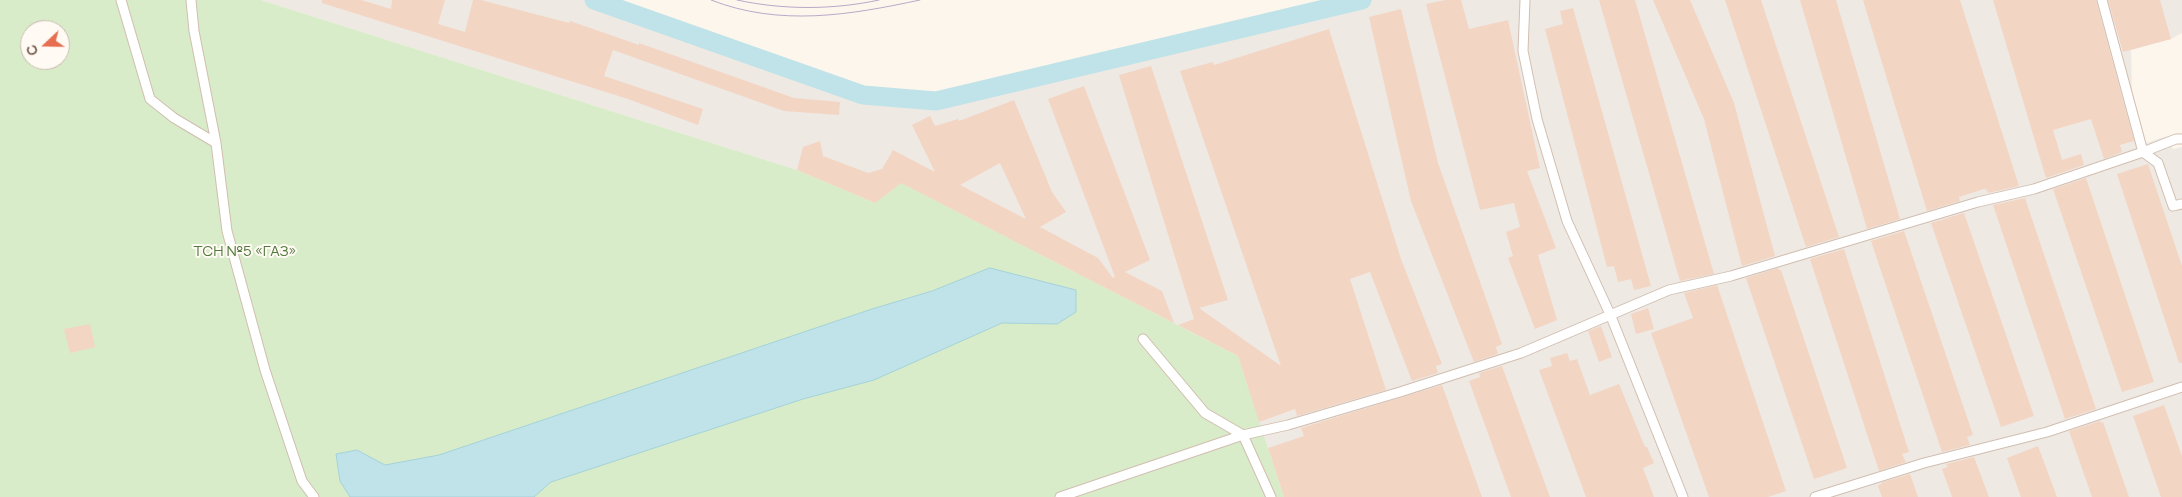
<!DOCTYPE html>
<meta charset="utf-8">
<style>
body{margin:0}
#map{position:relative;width:2182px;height:497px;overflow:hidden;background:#fdf6ec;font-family:Manrope,sans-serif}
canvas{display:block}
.north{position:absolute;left:20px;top:20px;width:50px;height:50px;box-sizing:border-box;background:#fffaf3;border:1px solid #cabbb1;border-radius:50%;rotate:249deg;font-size:14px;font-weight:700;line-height:20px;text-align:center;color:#7a5c4d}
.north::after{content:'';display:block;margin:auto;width:18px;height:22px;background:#e76f51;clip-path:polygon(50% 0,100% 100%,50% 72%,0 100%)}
</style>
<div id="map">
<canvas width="2182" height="497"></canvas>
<div class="north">С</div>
</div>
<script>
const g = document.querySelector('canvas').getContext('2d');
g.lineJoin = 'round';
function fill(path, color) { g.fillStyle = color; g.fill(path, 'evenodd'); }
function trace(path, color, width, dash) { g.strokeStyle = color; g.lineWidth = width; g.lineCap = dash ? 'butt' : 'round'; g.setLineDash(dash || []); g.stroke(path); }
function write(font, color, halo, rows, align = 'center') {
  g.font = font + ' Manrope,sans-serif'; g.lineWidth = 4; g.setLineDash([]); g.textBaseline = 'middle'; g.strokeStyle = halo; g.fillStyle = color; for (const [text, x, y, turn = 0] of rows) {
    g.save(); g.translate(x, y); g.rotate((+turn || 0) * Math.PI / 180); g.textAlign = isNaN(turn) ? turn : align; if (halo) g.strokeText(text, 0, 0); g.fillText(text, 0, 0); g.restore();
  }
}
fill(new Path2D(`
 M261,0H589L855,99L936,104L1347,0H2182V33L2171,39L2131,50L2132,92L2146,143L2167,136L2173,149L2182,147V497H1284L1238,356L1099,285L875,203L797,170Z`), '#efe9e4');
fill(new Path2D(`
 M0,0H261L797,170L875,203L901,183L1238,356L1284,497H0ZM30,30H60V60H30Z`), '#d8ecc9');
const water = new Path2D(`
 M990,268L1076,290V312L1057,324L1002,323L874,380L803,399L551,482L534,497H350L340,481L336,454L357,450L385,465L439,455L872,309L932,291Z`);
fill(water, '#bfe3e8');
trace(water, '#a5d3da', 1);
trace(new Path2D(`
 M594,0L863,95L936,101L1362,0`), '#bfe3e8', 19);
fill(new Path2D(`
 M322,0H361L391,9L392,0H445L438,24L465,32L473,0H481L569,23L570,21L639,45V43L794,98L840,102L839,115L784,111L613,50L604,76L703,109L698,125L628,99L322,3Z
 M1445,0H1461L1469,29L1508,20L1540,168L1527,171L1556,248L1538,255L1557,320L1535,329L1508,258L1513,256L1506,232L1520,227L1514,203L1480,210L1426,4Z
 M1599,0H1635L1714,274L1680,281Z
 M1653,0H1690L1734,103L1775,256L1742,266L1704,119Z
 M1725,0H1761L1839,237L1806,247L1805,244Z
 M1800,0H1836L1900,219L1867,229Z
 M1863,0H1960L2019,186L1988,193L1987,190L1984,189L1959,197L1960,201L1927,211Z
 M1993,0H2096L2134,141L2120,145L2122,152L2104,159L2091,119L2053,130L2062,160L2081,154L2084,165L2046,178Z
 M2108,0H2160L2171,39L2123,52Z
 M1573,8L1651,286L1634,290L1631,279L1618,282L1614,266L1607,267L1545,29L1563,24L1560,11Z
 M1401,9L1438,163L1502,344L1496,347L1498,354L1474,362L1411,201L1369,17Z
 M1329,29L1401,259L1442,364L1436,366L1438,373L1412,381L1370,272L1350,279L1386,390L1297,416L1295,409L1259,422L1238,356L1178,325L1194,319L1119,75L1151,66L1228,300L1199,308L1281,366L1180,71L1213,62L1214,65Z
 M1084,86L1150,260L1125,272L1162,291L1174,323L901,183L875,203L797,170L803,147L820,141L823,156L868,173L882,169L893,150L935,172L912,125L930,116L935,126L958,119L959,121L1014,100L1052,192L1066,212L1040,227L1098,258L1113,278L1115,277L1048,99ZM1000,163L1026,219L960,185Z
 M2148,164L2182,266V363H2179L2117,174Z
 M2086,178L2154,382L2122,392L2053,189Z
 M2025,198L2096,409L2065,419L1993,205Z
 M1964,213L2034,416L2001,427L1931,223Z
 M1904,231L1973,435L1967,437L1970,445L1942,452L1871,241Z
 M1844,249L1909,452L1902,454L1906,462L1879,471L1810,259Z
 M1778,268L1779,270H1781L1847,468L1814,479L1746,278Z
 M1717,285L1786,491L1768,497H1709L1651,333L1693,318L1684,293Z
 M1648,308L1654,329L1636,334L1631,314Z
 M90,324L95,347L70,353L64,329Z
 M1601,326L1612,357L1599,362L1588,331Z
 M1567,353L1570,361L1577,359L1590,395L1619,384L1645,447H1647L1654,463L1643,468L1654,497H1586L1539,370L1552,366L1550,358Z
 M1502,366L1550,497H1511L1469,381L1480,377L1479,373Z
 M1442,385L1482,497H1284L1268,448L1304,436L1301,428Z
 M2164,405L2182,456V497H2161L2133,416Z
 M2100,421L2101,423L2103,422L2129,497H2092L2069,431Z
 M2038,446L2057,497H2021L2007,458Z
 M1974,457L1989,497H1952L1942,469L1948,467L1946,464Z
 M1910,474L1918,497H1882L1878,486L1883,482Z`), '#f3d5c3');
const service = new Path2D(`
 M121,0L150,99L174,118L216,143
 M191,0L194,31L216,143L227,231L265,370L302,481L314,497
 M1525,0L1523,51L1537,119L1567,221L1610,314L1683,497
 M2102,0L2143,152L2176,139H2182
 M1143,339L1205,413L1243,435L1271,497
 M1060,497L1243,435L1288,425L1400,392L1521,353L1669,290L1731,276L1978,202L2034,189L2143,152L2158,163L2173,206L2182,204
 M1815,497L1924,463L2047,432L2182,387`);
trace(service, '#d1beb0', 11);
trace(service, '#fff', 9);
trace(new Path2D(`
 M711,0C780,27 850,15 920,0
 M737,0C783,10 833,10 879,0`), '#b9a8c9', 1);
write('15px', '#537a41', '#fffaf3', [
 ["ТСН №5 «ГАЗ»",245,252]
]);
</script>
